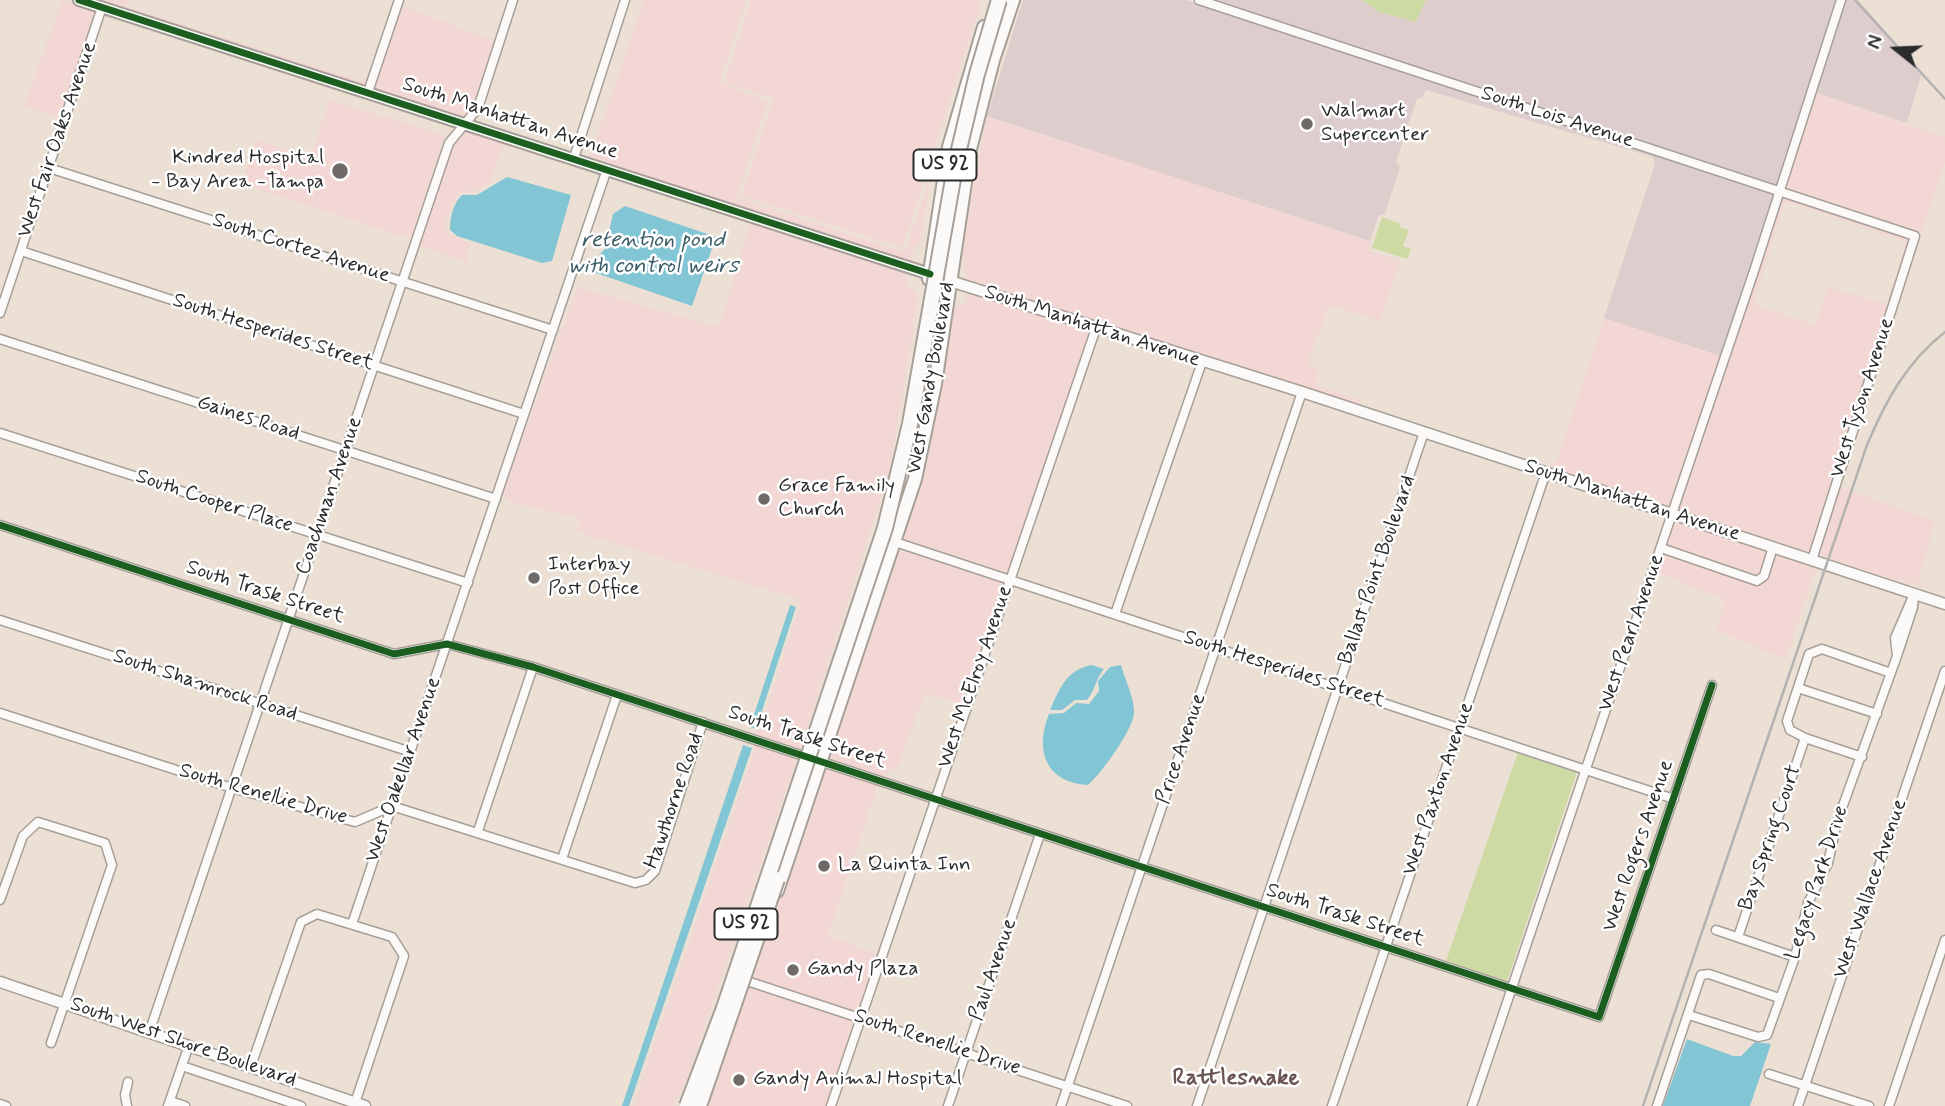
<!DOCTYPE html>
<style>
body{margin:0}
#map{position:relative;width:1945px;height:1106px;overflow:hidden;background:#ece0d4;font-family:Mynerve,sans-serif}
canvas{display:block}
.north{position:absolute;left:1861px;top:14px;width:70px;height:70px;-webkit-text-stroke:5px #fff;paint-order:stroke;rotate:288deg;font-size:19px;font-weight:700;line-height:28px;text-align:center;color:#2b2b2b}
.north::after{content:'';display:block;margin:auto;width:24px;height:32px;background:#2b2b2b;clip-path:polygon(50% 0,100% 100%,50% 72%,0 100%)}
</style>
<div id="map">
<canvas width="1945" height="1106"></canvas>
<div class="north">N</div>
</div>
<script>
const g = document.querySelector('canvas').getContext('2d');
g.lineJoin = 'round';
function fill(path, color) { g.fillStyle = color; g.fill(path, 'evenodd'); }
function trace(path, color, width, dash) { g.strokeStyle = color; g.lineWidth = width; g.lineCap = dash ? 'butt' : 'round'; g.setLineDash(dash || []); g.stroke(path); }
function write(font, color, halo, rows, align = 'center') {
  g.font = font + ' Mynerve,sans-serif'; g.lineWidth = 5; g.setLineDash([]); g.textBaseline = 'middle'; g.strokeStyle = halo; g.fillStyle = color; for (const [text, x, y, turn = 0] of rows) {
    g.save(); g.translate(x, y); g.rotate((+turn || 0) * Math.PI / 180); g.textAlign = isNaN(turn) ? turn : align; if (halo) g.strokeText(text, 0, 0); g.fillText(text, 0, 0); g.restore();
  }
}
fill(new Path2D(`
 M62,0L97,10L61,119L24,106Z
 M92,0H127L125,6L365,82L393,2L365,87Z
 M644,0H746L720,83L768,101L738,195L740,199L905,252L932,170L920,243L914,249L911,264L594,161L590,156Z
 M751,0H982L903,248L741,196L773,99L724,82Z
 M402,6L495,41L474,106L463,119L373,89Z
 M1817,93L1945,137V162L1869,394L1921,233L1786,189Z
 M329,100L445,135L411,239L242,184L257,140L310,158Z
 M987,116L1370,241L1369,251L1401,261L1380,321L1329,305L1308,363L1319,369L1316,385L1361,400L1359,407L967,282L962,251Z
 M467,128L504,141L491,182L475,191L459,192L446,219L447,233L471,244L466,262L419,246L453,145Z
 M1783,197L1910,238L1808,555L1678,511ZM1789,202L1906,242L1886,304L1828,287L1816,322L1813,324L1753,304L1785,203Z
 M751,221L909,271L907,283L919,296L890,470L800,750L752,735L760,730L799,608L798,599L576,532L581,519L511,502L502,495L577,287L719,327Z
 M967,291L1090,331L1007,574L903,540L929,443L953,307L966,303Z
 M1604,318L1721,356L1670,508L1548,469L1550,464L1556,462Z
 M1840,487L1935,521L1918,583L1930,589L1817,558Z
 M1676,519L1768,550L1760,573L1756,576L1667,546Z
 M900,547L1004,582L963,704L925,693L899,764L882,777L827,759Z
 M1777,553L1817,566L1786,659L1717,631L1724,600L1658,573L1665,554L1760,584L1768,578Z
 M750,742L797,758L685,1084L673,1106H633L755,749Z
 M824,767L878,784L828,936L878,954L858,1013L752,979Z
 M750,986L855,1021L826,1106H706Z`), '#f2d7d4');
fill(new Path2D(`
 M1023,0H1186L1775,194L1721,356L1604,318L1655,164L1653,157L1426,90L1423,97L1417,99L1396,162L1400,167L1385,214L1379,215L1370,241L987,116Z
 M1211,0H1362L1379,12L1416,22L1426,0H1836L1777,187Z
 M1846,0H1858L1922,72L1907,123L1817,93Z`), '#decdcd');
fill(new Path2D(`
 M1362,0H1426L1416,22L1379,12Z
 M1382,217L1401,224L1400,227L1409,230L1403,246L1411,249L1407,259L1372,248Z
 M1518,752L1577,772L1507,981L1446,961Z`), '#cedaa4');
fill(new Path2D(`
 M507,177L571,195L552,261L542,263L457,236L450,230C450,218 453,203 462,195H477Z
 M625,206L716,237L692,306L596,273L595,259L605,249L613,214Z
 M790,605L796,607L756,729L750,727Z
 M1092,665L1104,669C1095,680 1096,689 1087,700H1075L1062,710H1050C1060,688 1066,670 1092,665Z
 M1121,665C1125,681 1135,698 1134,714C1132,731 1101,774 1088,785C1046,783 1034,750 1049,714L1064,713L1076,703L1089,704L1099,691L1098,681L1110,667Z
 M743,745L752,748L629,1106H622Z
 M1687,1039L1733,1056H1741L1755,1042L1771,1044L1750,1106H1663Z`), '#82c5d4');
const minor = new Path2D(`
 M1199,0L1915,236L1812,560
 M368,92L399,0
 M574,158L625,0
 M49,168L553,330
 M21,251L524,414
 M0,313L102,7
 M0,339L496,499
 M0,433L468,583
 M0,525L394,654L447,644L533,667L1599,1017L1712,685
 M895,542L1674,799
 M1661,548L1757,581L1764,576L1773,547
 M1914,594L1913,607L1897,656L1895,638Z
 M1115,614L1202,362
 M0,620L411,752
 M1798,688L1877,714
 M0,713L232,788L355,822L392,806L635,883L646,880L655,871L703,722
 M1862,757L1805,738L1790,730L1787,721L1809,654L1822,649L1891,673
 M478,831L533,667
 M562,859L617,695
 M0,900L23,836L38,822L105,843L112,865L51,1043
 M352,924L607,169
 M1716,930L1795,957
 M1738,937L1805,738
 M747,981L1127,1106
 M1689,1015L1758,1037L1767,1035L1795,957L1808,903L1828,863L1837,822L1897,656
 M149,1033L449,143L478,108L513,0
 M182,1066L301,1106
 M251,1066L301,922L317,914L392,937L404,956L355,1103
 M1769,1074L1869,1106
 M170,1101L185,1106
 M0,1104L6,1106
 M127,1106L125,1095L128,1082
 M168,1106L189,1045
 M831,1106L1096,328
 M948,1106L1040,834
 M1061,1106L1302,392
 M1197,1106L1424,432
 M1332,1106L1546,472
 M1472,1106L1755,268L1841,0
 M1657,1106L1701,975L1709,974L1779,998
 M1798,1106L1945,671
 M1889,1106L1945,940`);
const tertiary = new Path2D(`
 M950,281L1302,392L1945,604
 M0,982L365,1106`);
const secondary = new Path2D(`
 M79,0L936,276`);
const primary = new Path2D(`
 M929,279L949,147L984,27
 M777,891L915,479L935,384L970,149L993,60L1013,0`);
trace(minor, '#a69f98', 11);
trace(tertiary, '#a69f98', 13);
trace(secondary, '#a69f98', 14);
trace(primary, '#a69f98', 16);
trace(minor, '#fcfaf9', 8);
trace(tertiary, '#fcfaf9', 10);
trace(secondary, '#fcfaf9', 10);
trace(primary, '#fcfaf9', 12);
trace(new Path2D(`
 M1855,0L1945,99
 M1643,1106L1867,445C1886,400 1906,363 1945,332`), '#b4b2b0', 2.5);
const motorwayBridge = new Path2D(`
 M687,1106L724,1008L885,528L910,424L956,162L977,74L999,0
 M699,1106L777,879`);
trace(motorwayBridge, '#a69f98', 18, []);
trace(motorwayBridge, '#fcfaf9', 14);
trace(new Path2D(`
 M79,0L930,274
 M0,525L394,654L447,644L533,667L1599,1017L1712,685`), '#1b5e20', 7);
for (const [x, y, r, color] of [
 [1307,124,7,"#6f6a66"],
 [340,171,9,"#6f6a66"],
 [764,499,7,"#6f6a66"],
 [534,578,7,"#6f6a66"],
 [824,866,7,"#6f6a66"],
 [793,970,7,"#6f6a66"],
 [739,1080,7,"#6f6a66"]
]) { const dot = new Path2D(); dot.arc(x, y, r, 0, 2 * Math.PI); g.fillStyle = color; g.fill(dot); trace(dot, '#fff', 2.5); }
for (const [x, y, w] of [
 [945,165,63],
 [746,924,63]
]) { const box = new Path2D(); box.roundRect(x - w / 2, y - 15.5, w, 31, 5); g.fillStyle = '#fff'; g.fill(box); trace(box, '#2b2b2b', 2); }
write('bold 19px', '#2b2b2b', null, [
 ["US 92",945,165],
 ["US 92",746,924]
]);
write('21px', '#2b2b2b', '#fff', [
 ["Walmart",1321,112],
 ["Supercenter",1321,136],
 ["Kindred Hospital",324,159,"right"],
 ["- Bay Area -Tampa",324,183,"right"],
 ["Grace Family",778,487],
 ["Church",778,511],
 ["Interbay",548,566],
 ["Post Office",548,590],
 ["La Quinta Inn",838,866],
 ["Gandy Plaza",807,970],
 ["Gandy Animal Hospital",753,1080]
], 'left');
write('21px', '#2b2b2b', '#fff', [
 ["South Lois Avenue",1557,118,18],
 ["South Manhattan Avenue",510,119,18],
 ["West Fair Oaks Avenue",58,140,-71],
 ["South Cortez Avenue",301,249,18],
 ["South Manhattan Avenue",1092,327,18],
 ["South Hesperides Street",273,333,18],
 ["West Gandy Boulevard",932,378,-80],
 ["West Tyson Avenue",1863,398,-72],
 ["Gaines Road",248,419,18],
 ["Coachman Avenue",330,496,-71],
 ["South Manhattan Avenue",1632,501,18],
 ["South Cooper Place",214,502,18],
 ["Ballast Point Boulevard",1378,570,-71],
 ["South Trask Street",265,593,18],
 ["West Pearl Avenue",1632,633,-71],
 ["South Hesperides Street",1284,670,18],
 ["West McElroy Avenue",976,677,-71],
 ["South Shamrock Road",205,686,18],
 ["South Trask Street",807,738,18],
 ["Price Avenue",1182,749,-71],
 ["West Oakellar Avenue",404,770,-71],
 ["West Paxton Avenue",1439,789,-71],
 ["South Renellie Drive",263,795,16],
 ["Hawthorne Road",675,801,-71],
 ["Bay Spring Court",1771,838,-71],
 ["West Rogers Avenue",1639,846,-71],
 ["Legacy Park Drive",1818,883,-72],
 ["West Wallace Avenue",1871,889,-71],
 ["South Trask Street",1345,916,18],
 ["Paul Avenue",994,970,-71],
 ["South West Shore Boulevard",183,1043,19],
 ["South Renellie Drive",937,1043,18]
]);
write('italic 23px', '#3a5d66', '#fff', [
 ["retention pond",653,241],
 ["with control weirs",653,267]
]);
write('bold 23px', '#6b5653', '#fff', [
 ["Rattlesnake",1236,1079]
]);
</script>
